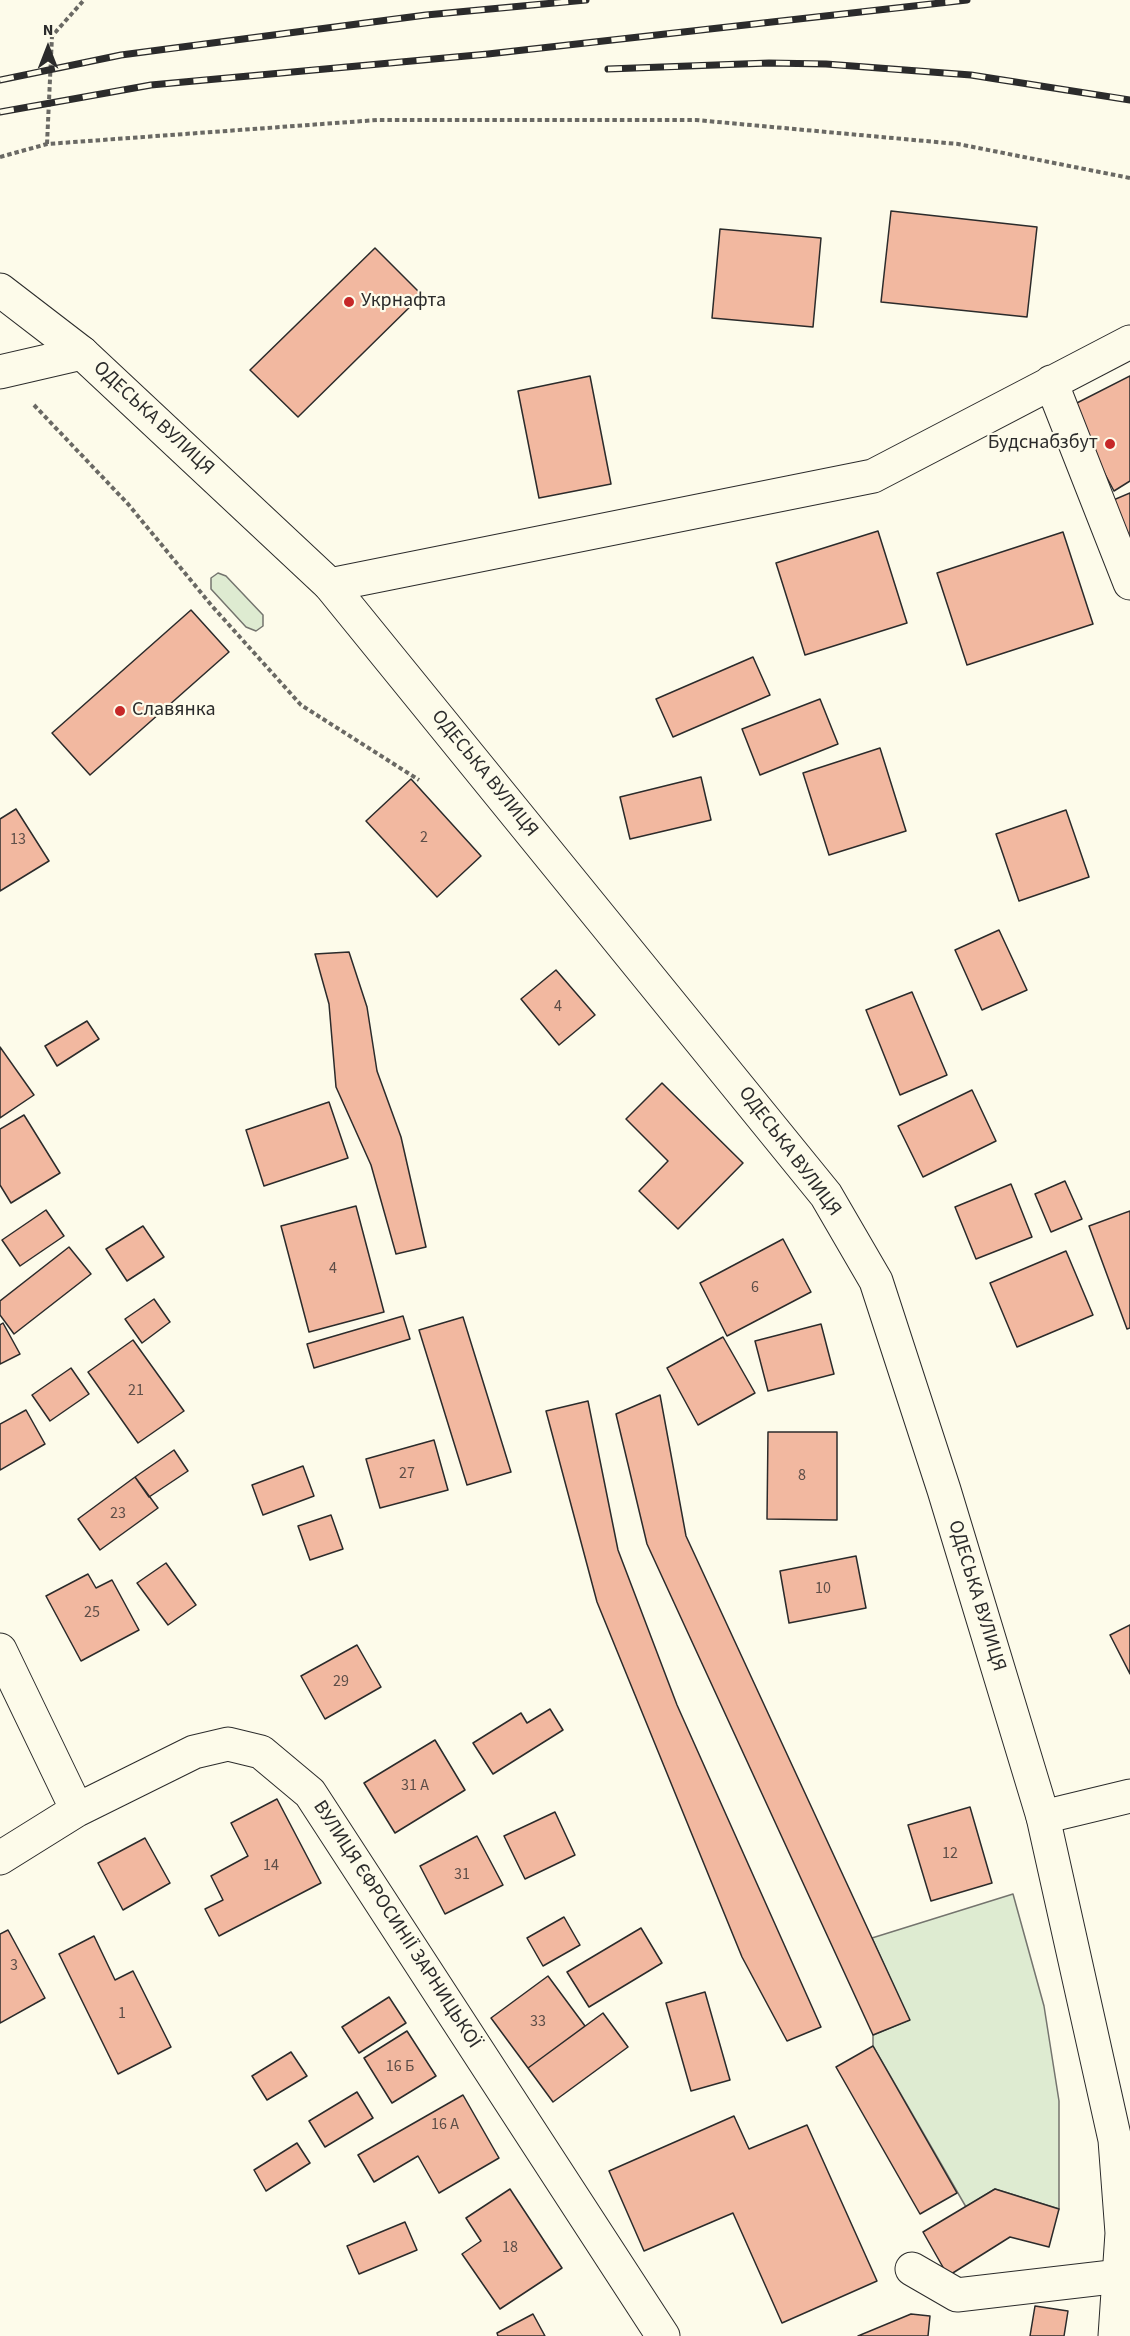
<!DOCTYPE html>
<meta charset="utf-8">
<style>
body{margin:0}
#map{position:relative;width:1130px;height:2336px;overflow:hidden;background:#fdfbea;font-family:"Source Sans 3",sans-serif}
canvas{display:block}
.north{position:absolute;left:18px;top:18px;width:60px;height:60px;-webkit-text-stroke:4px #fdfbea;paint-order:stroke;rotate:0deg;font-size:16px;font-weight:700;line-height:24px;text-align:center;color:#2b2b2b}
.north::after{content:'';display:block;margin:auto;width:21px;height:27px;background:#2b2b2b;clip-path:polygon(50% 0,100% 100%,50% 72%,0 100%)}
</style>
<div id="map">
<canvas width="1130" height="2336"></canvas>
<div class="north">N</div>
</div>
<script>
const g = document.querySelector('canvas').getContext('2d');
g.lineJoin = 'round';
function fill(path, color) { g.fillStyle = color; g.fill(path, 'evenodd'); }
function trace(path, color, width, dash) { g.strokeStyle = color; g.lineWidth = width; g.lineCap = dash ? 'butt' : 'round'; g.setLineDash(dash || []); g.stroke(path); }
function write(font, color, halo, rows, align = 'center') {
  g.font = font + ' "Source Sans 3",sans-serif'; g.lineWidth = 4.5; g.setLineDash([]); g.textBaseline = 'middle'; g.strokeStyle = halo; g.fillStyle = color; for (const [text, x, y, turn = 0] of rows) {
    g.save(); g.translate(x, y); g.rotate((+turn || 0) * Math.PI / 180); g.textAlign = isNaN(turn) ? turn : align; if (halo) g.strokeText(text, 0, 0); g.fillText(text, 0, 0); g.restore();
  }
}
const green = new Path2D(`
 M218,573L226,576L263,615V626L256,631L246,627L211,589V578Z
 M1013,1894L1044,2006L1059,2101V2209L995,2189L966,2207L873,2046V2035L909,2020L872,1938Z`);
fill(green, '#deebd1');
trace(green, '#74746e', 1.5);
const building = new Path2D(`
 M891,211L1037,227L1027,317L881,302Z
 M720,229L821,238L813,327L712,318Z
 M375,248L422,295L298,417L250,370Z
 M590,376L611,484L539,498L518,391Z
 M1130,376V481L1114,491L1069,407Z
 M1130,493V564L1104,504Z
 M878,531L907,623L805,655L776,563Z
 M1063,532L1093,624L967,665L937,573Z
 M191,610L229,652L90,775L52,733Z
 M753,657L770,695L673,737L656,699Z
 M820,699L838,744L760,775L742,729Z
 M880,748L906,831L829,855L803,773Z
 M701,777L711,820L630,839L620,797Z
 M411,779L481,856L437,897L366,821Z
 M16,809L49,861L0,891V819Z
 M1066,810L1089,877L1019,901L996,834Z
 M999,930L1027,990L982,1010L955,950Z
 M349,952L367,1007L377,1071L401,1137L426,1247L396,1254L371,1165L336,1087L329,1004L315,954Z
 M556,970L595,1015L559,1045L521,999Z
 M912,992L947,1075L900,1095L866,1010Z
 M87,1021L99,1039L57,1066L45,1046Z
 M0,1047L34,1095L0,1118Z
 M662,1083L743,1163L678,1229L639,1191L668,1161L626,1119Z
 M972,1090L996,1141L923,1177L898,1126Z
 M329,1102L348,1158L264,1186L246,1130Z
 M24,1115L60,1173L11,1203L0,1185V1129Z
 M1065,1181L1082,1219L1051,1232L1035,1194Z
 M1011,1184L1032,1237L976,1259L955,1207Z
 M356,1206L384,1312L309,1332L281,1226Z
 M46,1210L64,1236L20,1266L2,1240Z
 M1130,1211V1328L1127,1329L1089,1226Z
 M143,1226L164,1257L127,1281L106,1249Z
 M783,1239L811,1292L727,1336L700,1283Z
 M69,1247L91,1274L14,1334L0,1315V1301Z
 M1066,1251L1093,1315L1017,1347L990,1283Z
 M154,1299L170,1322L142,1343L125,1319Z
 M403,1316L410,1339L314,1368L307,1344Z
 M463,1317L511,1472L467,1485L419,1330Z
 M3,1323L20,1354L0,1364V1325Z
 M821,1324L834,1374L768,1391L755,1341Z
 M723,1337L755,1393L698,1425L667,1368Z
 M133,1340L184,1411L138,1443L88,1372Z
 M71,1368L89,1394L50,1421L32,1395Z
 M660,1395L686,1536L910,2020L873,2035L647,1544L616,1414Z
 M588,1401L618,1550L677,1705L821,2027L787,2041L742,1957L597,1602L546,1411Z
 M26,1410L45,1444L0,1470V1424Z
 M768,1432H837V1520L767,1519Z
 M434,1440L448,1490L380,1508L366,1459Z
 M174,1450L188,1471L149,1497L135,1477Z
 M303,1466L314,1496L263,1515L252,1485Z
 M135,1477L158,1508L100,1550L78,1519Z
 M331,1515L343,1549L310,1560L298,1526Z
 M856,1556L866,1608L789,1623L780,1571Z
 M166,1563L196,1605L168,1625L137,1583Z
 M88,1574L96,1588L112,1580L139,1630L81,1661L46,1596Z
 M1130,1625V1674L1110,1635Z
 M357,1645L381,1687L325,1719L301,1676Z
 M550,1709L563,1730L493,1774L473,1743L521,1713L527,1723Z
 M435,1740L465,1790L395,1833L364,1783Z
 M277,1799L321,1883L219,1936L205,1909L223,1900L211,1876L248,1856L231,1823Z
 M970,1807L992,1883L931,1901L908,1825Z
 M555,1812L575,1855L525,1879L504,1836Z
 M477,1836L503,1885L445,1914L420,1866Z
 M145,1838L170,1883L123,1910L98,1863Z
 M564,1917L580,1945L543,1966L527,1938Z
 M641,1928L662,1963L589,2007L567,1972Z
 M8,1930L45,1998L0,2023V1934Z
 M94,1936L115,1980L133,1971L171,2047L118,2074L59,1954Z
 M548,1976L585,2026L528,2068L491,2018Z
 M705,1992L730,2080L691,2091L666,2003Z
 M389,1997L406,2023L359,2053L342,2027Z
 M603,2013L628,2047L553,2102L528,2068Z
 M407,2031L436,2076L392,2103L364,2058Z
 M873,2046L957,2193L920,2214L836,2067Z
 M291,2052L307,2076L267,2100L252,2076Z
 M357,2092L373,2118L325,2147L309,2121Z
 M463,2095L499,2158L439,2193L418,2156L374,2182L358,2155Z
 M734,2116L749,2149L807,2125L877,2281L782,2323L733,2213L644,2251L609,2171Z
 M297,2143L310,2163L266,2191L254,2170Z
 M510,2189L562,2268L500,2309L462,2254L481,2241L466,2218Z
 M995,2189L1059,2209L1049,2247L1010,2237L948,2276L923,2232Z
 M405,2222L417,2250L359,2274L347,2246Z
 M1035,2306L1068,2311L1064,2336H1030Z
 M533,2314L545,2336H498L497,2333Z
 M911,2314L930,2316L928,2336H858Z`);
fill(building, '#f2b8a0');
trace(building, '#2b2b2b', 1.5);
const minor = new Path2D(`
 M0,372L82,353
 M1051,382L1130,583
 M330,585L873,476L1130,342
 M0,1650L77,1810
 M1043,1817L1130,1796
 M0,1858L77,1810L194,1752L228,1744L261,1752L310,1793L663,2336
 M912,2269L957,2295L1120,2276`);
const major = new Path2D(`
 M0,290L82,353L330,585L826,1195L876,1281L944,1490L1043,1817L1115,2140L1122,2233L1115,2336`);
trace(minor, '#2b2b2b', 35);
trace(major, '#2b2b2b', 35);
trace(new Path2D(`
 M47,144L52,36L84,0
 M0,157L47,144L377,120H696L958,144L1130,178
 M34,405L128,504L212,606L301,705L419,780`), '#6a6964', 4, [4.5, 3]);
trace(minor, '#fdfbea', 33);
trace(major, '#fdfbea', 33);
const rail = new Path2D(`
 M608,69L769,63L826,64L971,75L1130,100
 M0,80L121,55L426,15L586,0
 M0,112L151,85L488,54L967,0`);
trace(rail, '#2b2b2b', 7);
trace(rail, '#fdfbea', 4.5, [14]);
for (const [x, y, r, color] of [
 [349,302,6,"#c62828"],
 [1110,444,6,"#c62828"],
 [120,711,6,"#c62828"]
]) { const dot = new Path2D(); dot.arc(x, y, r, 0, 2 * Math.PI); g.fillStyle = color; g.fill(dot); trace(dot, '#fdfbea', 2); }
write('16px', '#5d4e48', null, [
 ["2",424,838],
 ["13",18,840],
 ["4",558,1007],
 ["4",333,1269],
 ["6",755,1288],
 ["21",136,1391],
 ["27",407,1474],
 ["8",802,1476],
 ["23",118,1514],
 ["10",823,1589],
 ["25",92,1613],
 ["29",341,1682],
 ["31 А",415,1786],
 ["12",950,1854],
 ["14",271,1866],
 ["31",462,1875],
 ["3",14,1966],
 ["1",122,2014],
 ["33",538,2022],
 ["16 Б",400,2067],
 ["16 А",445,2125],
 ["18",510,2248]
]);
write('20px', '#2b2b2b', '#fdfbea', [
 ["Укрнафта",361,302],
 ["Будснабзбут",1098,444,"right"],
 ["Славянка",132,711]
], 'left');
write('20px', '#2b2b2b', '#fdfbea', [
 ["ОДЕСЬКА ВУЛИЦЯ",153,419,43],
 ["ОДЕСЬКА ВУЛИЦЯ",484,774,51],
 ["ОДЕСЬКА ВУЛИЦЯ",789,1152,53],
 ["ОДЕСЬКА ВУЛИЦЯ",976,1596,73],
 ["ВУЛИЦЯ ЄФРОСИНІЇ ЗАРНИЦЬКОЇ",396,1925,57]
]);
</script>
